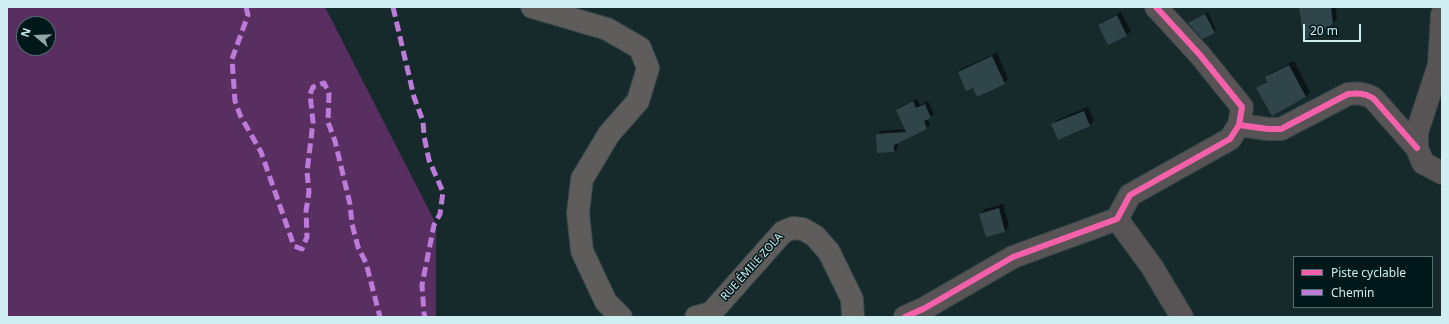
<!DOCTYPE html>
<meta charset="utf-8">
<style>
body{margin:0}
#map{position:relative;width:1449px;height:324px;overflow:hidden;background:#16292b;font-family:"Noto Sans",sans-serif}
canvas{display:block}
.frame{position:absolute;inset:0;border:8px solid #ceeef1;pointer-events:none}
.legend{position:absolute;left:1293px;top:256px;width:140px;height:52px;box-sizing:border-box;background:#00181a;border:1px solid #526e70;margin:0;padding:5px 7px;list-style:none;font-size:12px;color:#ceeef1}
.legend li{display:flex;align-items:center;gap:8px;height:20px}
.legend b{width:20px;border:1px solid #526e70}
.north{position:absolute;left:16px;top:16px;width:40px;height:40px;box-sizing:border-box;background:#00181a;border:1px solid #526e70;border-radius:50%;rotate:289deg;font-size:11px;font-weight:700;line-height:16px;text-align:center;color:#ceeef1}
.north::after{content:'';display:block;margin:auto;width:14px;height:18px;background:#8ea9ac;clip-path:polygon(50% 0,100% 100%,50% 72%,0 100%)}
.scale{position:absolute;left:1303px;top:24px;width:58px;height:18px;box-sizing:border-box;border:2px solid #ceeef1;border-top:0;padding-left:5px;font-size:12px;line-height:14px;white-space:nowrap;color:#ceeef1;-webkit-text-stroke:3px #00181a;paint-order:stroke}
</style>
<div id="map">
<canvas width="1449" height="324"></canvas>
<div class="frame"></div>
<ul class="legend">
<li><b style="height:5px;background:#f560ab"></b>Piste cyclable</li>
<li><b style="height:5px;background:#bd7bd9"></b>Chemin</li>
</ul>
<div class="north">N</div>
<div class="scale">20 m</div>
</div>
<script>
const g = document.querySelector('canvas').getContext('2d');
g.lineJoin = 'round';
function fill(path, color) { g.fillStyle = color; g.fill(path, 'evenodd'); }
function trace(path, color, width, dash) { g.strokeStyle = color; g.lineWidth = width; g.lineCap = dash ? 'butt' : 'round'; g.setLineDash(dash || []); g.stroke(path); }
function write(font, color, halo, rows, align = 'center') {
  g.font = font + ' "Noto Sans",sans-serif'; g.lineWidth = 3; g.setLineDash([]); g.textBaseline = 'middle'; g.strokeStyle = halo; g.fillStyle = color; for (const [text, x, y, turn = 0] of rows) {
    g.save(); g.translate(x, y); g.rotate((+turn || 0) * Math.PI / 180); g.textAlign = isNaN(turn) ? turn : align; if (halo) g.strokeText(text, 0, 0); g.fillText(text, 0, 0); g.restore();
  }
}
fill(new Path2D(`
 M7,7H325L436,224V317H7ZM24,24H48V48H24Z`), '#592e60');
fill(new Path2D(`
 M1300,7H1336L1337,19L1333,23Z
 M1121,12L1131,31L1126,35L1099,25L1104,21Z
 M1208,12L1216,30L1214,32L1190,23Z
 M997,53L1008,79L1004,83L973,86L959,72L963,68Z
 M1294,61L1310,92L1306,97L1272,115L1258,88L1268,80L1266,78L1271,73Z
 M917,99L920,105L928,101L934,114L927,119L930,124L927,128L897,142L898,148L894,151L878,152L877,134L880,131L906,129L897,110L900,107Z
 M1088,107L1094,121L1090,125L1053,124L1057,120Z
 M1003,204L1009,226L1005,231L986,236L980,214L985,209Z`), '#0007');
fill(new Path2D(`
 M1299,7H1331L1333,24L1304,40Z
 M1205,14L1215,33L1202,39L1188,23Z
 M1117,15L1127,36L1108,45L1098,25Z
 M992,56L1005,84L977,97L973,88L966,91L958,72Z
 M1289,65L1306,97L1272,116L1256,88L1267,82L1265,77Z
 M913,101L916,108L925,104L931,118L924,121L927,129L894,145V152L877,153L876,134L906,132L896,110Z
 M1084,111L1090,126L1058,140L1051,124Z
 M999,208L1005,232L986,237L979,214Z`), '#2f454a');
const minor = new Path2D(`
 M1442,15L1439,65L1417,132V148L1423,163L1442,173
 M1239,125L1268,129H1281L1348,94C1358,93 1364,93 1373,98L1417,148
 M1117,219L1152,267L1182,317
 M905,317L925,308L1013,257L1117,219L1130,195L1230,139L1239,125L1242,107L1200,55L1156,7`);
const major = new Path2D(`
 M532,7L607,29L640,48L648,68L638,101L609,134L582,179L578,213L582,251L606,302L621,317
 M696,317L711,313L783,232L793,228L803,229L815,236L829,252L852,299L853,317`);
trace(minor, '#354749', 24);
trace(major, '#354749', 24);
trace(minor, '#585455', 22);
trace(major, '#5f5c5c', 22);
trace(new Path2D(`
 M246,7L248,15L232,59L235,101L240,115L261,152L294,246L302,249L307,237L306,211L309,192L307,172L313,122L310,94L313,87L324,83L329,93L328,122L335,141L350,204L352,224L358,247L366,263L380,317
 M393,7L414,97L423,121L424,136L429,160L443,192L440,214L434,225L422,285L424,313L425,317`), '#bd7bd9', 5, [10, 5]);
trace(new Path2D(`
 M1239,125L1268,129H1281L1348,94C1358,93 1364,93 1373,98L1417,148
 M905,317L925,308L1013,257L1117,219L1130,195L1230,139L1239,125L1242,107L1200,55L1156,7`), '#f560ab', 6);
write('11px', '#ceeef1', '#00181a', [
 ["RUE ÉMILE ZOLA",752,267,-48]
]);
</script>
